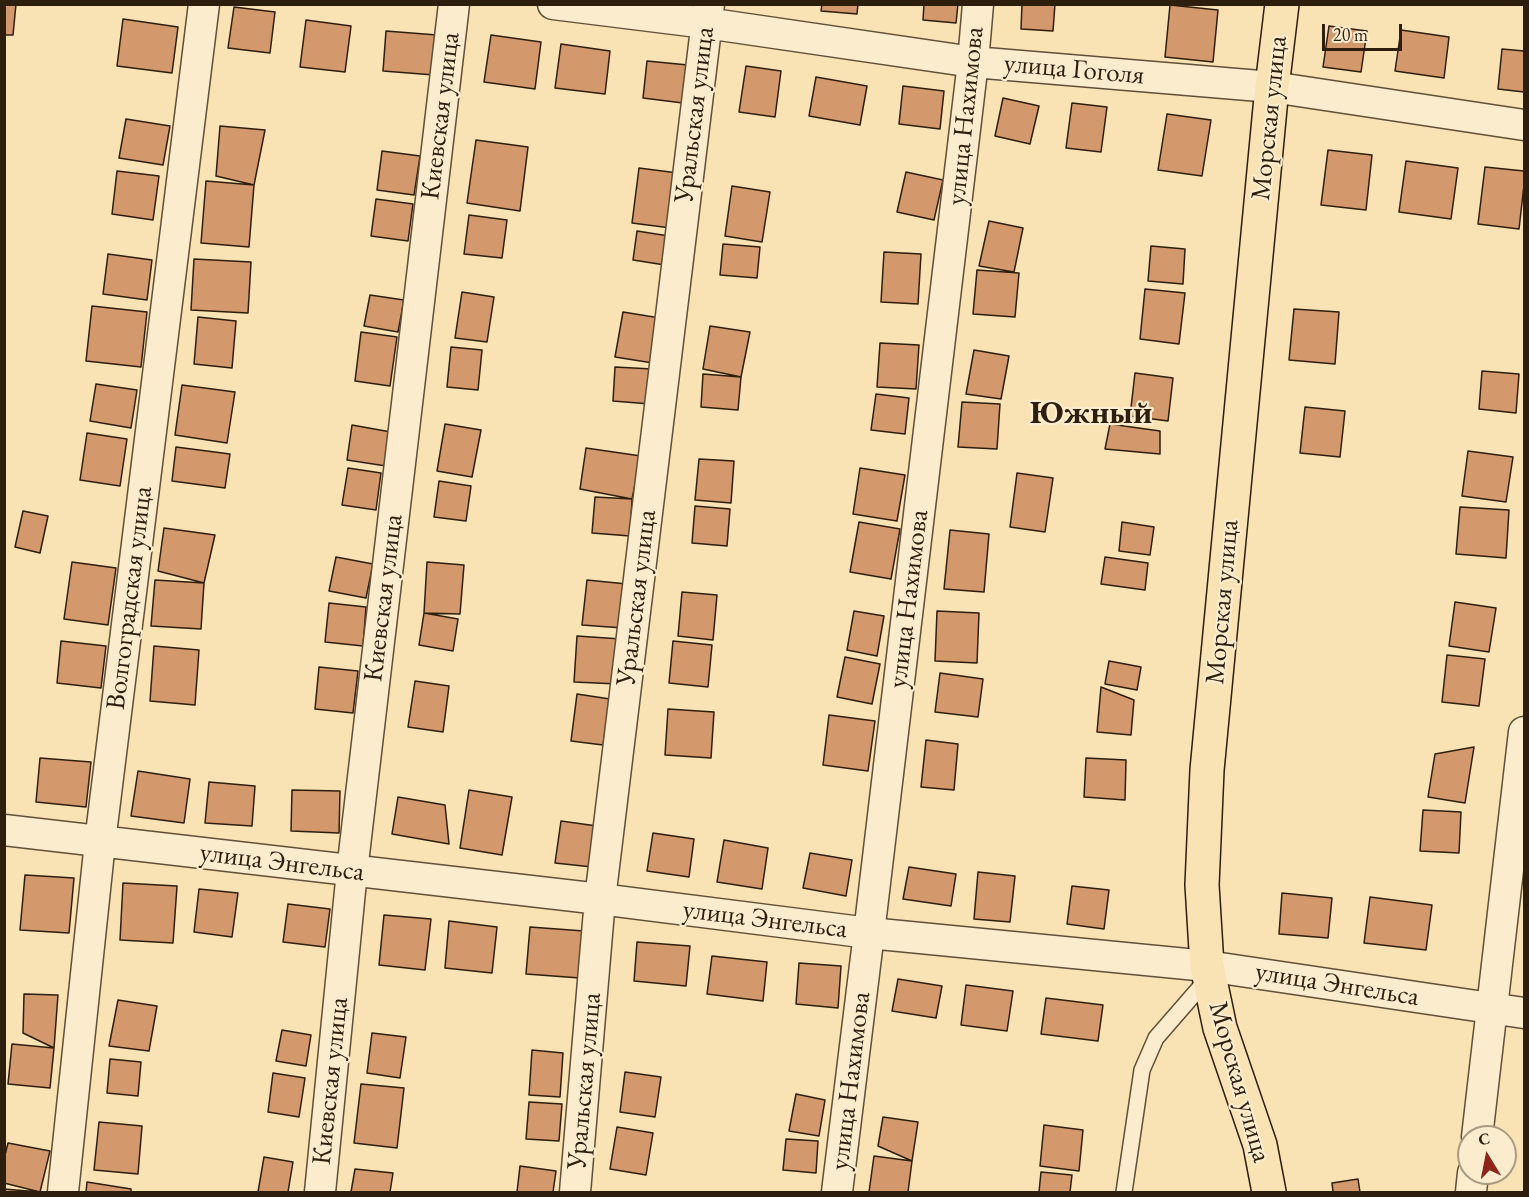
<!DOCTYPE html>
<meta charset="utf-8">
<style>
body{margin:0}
#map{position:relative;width:1529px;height:1197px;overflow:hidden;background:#f9e2b4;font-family:"EB Garamond",serif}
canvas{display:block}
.frame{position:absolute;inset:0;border:6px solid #2e1e0d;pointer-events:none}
.north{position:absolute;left:1457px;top:1125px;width:60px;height:60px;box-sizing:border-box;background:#fbecce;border:2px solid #a99a81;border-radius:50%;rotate:350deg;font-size:16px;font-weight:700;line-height:24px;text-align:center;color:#2e1e0d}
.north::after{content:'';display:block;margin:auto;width:21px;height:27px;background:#8f2418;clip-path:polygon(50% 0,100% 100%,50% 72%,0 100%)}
.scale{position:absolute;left:1322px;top:24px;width:80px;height:27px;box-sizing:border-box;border:3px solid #2e1e0d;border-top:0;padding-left:8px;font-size:18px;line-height:21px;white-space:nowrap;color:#2e1e0d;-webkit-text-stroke:4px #fbecce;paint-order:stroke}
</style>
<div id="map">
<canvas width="1529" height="1197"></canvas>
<div class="frame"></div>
<div class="north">С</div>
<div class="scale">20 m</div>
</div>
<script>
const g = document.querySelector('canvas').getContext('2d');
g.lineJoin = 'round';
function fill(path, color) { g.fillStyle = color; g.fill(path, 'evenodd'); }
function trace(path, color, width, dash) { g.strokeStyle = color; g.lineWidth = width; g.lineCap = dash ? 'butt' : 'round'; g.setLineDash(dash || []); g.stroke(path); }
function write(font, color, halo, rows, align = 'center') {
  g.font = font + ' "EB Garamond",serif'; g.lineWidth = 4.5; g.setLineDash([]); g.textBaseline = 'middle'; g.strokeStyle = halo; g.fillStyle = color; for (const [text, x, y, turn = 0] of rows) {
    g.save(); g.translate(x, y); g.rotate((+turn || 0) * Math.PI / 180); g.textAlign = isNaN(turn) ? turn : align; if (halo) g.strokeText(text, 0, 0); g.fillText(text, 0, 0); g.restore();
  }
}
const building = new Path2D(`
 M4,4H16L13,35H4Z
 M822,4H858L857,14L821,11Z
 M924,4H958L956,23L923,20Z
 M1022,4H1055L1053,31L1021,29Z
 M1170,5L1218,10L1213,62L1165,57Z
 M234,7L275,12L270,53L228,48Z
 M123,19L178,27L172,73L117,66Z
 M306,20L351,26L345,72L300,67Z
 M1329,26L1367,31L1361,72L1323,67Z
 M1401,30L1449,37L1444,78L1395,71Z
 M386,31L437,35L434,75L383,71Z
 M491,35L541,42L535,89L484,82Z
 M561,44L610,51L605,94L555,88Z
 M1502,49L1524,51V92L1498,89Z
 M647,61L688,65L683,103L643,98Z
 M746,66L781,71L775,117L739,112Z
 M816,77L867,86L860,125L809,116Z
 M903,86L944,91L940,129L899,124Z
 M1003,98L1039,106L1030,144L995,136Z
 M1072,103L1107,107L1101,152L1066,148Z
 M1167,114L1211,120L1202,176L1158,170Z
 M126,119L170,126L163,165L119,158Z
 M220,126L265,130L254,185L216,176Z
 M476,140L528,147L520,211L467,203Z
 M1328,150L1372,155L1366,210L1321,205Z
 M382,151L420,156L414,195L377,190Z
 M1406,161L1458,168L1451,219L1399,212Z
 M1485,167L1524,171V185L1519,229L1478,224Z
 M639,168L678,173L671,228L632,223Z
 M117,171L159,176L153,220L112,214Z
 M906,172L943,180L934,220L897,212Z
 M206,181L254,185L249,247L201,243Z
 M732,186L770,192L762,242L725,236Z
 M376,199L413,204L408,241L371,236Z
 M469,215L507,220L502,258L464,254Z
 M989,221L1023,228L1014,272L979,266Z
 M637,231L669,236L665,265L633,260Z
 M723,244L760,247L757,278L720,275Z
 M1151,246L1185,249L1183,284L1148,281Z
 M884,252L921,254L918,304L881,302Z
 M108,254L152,260L147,300L103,294Z
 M194,259L251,262L248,313L191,310Z
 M977,270L1019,273L1015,317L973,314Z
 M1145,289L1185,293L1179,344L1140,339Z
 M462,292L494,297L487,342L455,338Z
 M370,295L404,300L398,332L364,326Z
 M92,306L147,312L141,367L86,361Z
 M1294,309L1339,312L1335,364L1289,360Z
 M623,312L660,318L653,363L615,357Z
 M198,317L236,321L232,368L194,364Z
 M710,326L750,332L741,377L703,369Z
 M361,332L397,337L390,386L355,381Z
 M880,343L919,345L916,389L877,387Z
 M451,347L482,350L478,390L447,387Z
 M974,350L1009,356L1001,399L966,394Z
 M615,367L652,369L650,404L613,401Z
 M1482,371L1519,374L1516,413L1479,409Z
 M1135,373L1173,378L1168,421L1130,416Z
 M703,374L741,377L738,410L701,407Z
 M96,384L137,390L131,428L90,421Z
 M182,385L235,392L227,443L175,435Z
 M876,394L909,398L905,434L871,430Z
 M962,402L1000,404L997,449L958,447Z
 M1305,407L1345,411L1340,457L1300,453Z
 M445,424L481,430L472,477L437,471Z
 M1110,424L1160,431V454L1105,449Z
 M352,425L391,432L386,466L347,460Z
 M87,433L127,439L120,486L80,480Z
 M176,447L230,454L225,488L172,481Z
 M586,448L641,456L632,499L580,489Z
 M1468,451L1513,457L1506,502L1462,496Z
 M699,459L734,461L731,503L695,500Z
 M348,468L381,473L376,510L342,505Z
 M860,468L905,475L897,521L853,514Z
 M1017,473L1053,478L1045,532L1010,527Z
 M439,481L471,486L466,521L434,517Z
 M595,497L632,499L630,536L592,533Z
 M695,506L730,509L727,546L692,543Z
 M1460,507L1509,510L1506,558L1456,554Z
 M23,511L48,516L40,553L15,547Z
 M859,522L900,529L891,579L850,572Z
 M1122,522L1154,527L1150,555L1119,551Z
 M164,528L215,535L204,583L158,571Z
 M950,530L989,534L984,592L944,589Z
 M336,557L373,564L366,598L329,591Z
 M1105,557L1148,563L1145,590L1101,584Z
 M72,562L116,568L108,625L64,619Z
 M427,562L464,565L460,614L424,613Z
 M155,580L204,583L201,629L151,626Z
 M587,580L627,584L623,628L582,625Z
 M682,592L717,595L713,640L678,636Z
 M1455,602L1496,608L1489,652L1449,646Z
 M329,603L366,607L363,646L325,642Z
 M854,611L884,616L877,656L847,650Z
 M937,611L979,613L977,663L935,661Z
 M424,613L458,619L453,651L419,645Z
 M577,636L621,639L618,684L574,682Z
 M61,641L106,646L101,688L57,683Z
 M673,641L712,645L708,687L669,683Z
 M154,646L199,650L195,705L150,701Z
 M1447,655L1485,659L1479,706L1442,702Z
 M845,657L880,664L872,704L837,697Z
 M1109,661L1141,667L1137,690L1105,684Z
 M319,667L358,671L353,713L315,709Z
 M940,673L983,679L978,717L935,712Z
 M415,681L449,686L443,732L408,727Z
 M1101,687L1134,700L1131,735L1097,732Z
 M577,694L610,699L603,745L571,741Z
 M668,709L714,712L711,758L665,755Z
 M829,715L875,721L868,771L823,765Z
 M926,740L958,744L954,790L921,787Z
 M1474,747L1465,803L1428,797L1435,754Z
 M40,758L91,762L86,807L36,802Z
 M1086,758L1126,760L1125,800L1084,797Z
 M138,771L190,779L184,823L131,816Z
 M209,782L255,786L252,826L205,823Z
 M292,790L340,791L339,833L291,831Z
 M469,790L512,797L502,855L460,848Z
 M398,797L445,805L449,844L392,834Z
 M1423,810L1461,812L1459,853L1420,851Z
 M561,821L597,826L592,867L555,863Z
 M653,833L694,839L689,877L647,871Z
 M724,840L768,848L762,889L717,882Z
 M810,853L852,860L846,896L803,888Z
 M909,867L956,874L951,906L903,899Z
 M978,872L1015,876L1010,922L974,919Z
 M25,875L74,878L69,933L20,930Z
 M123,883L177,886L173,943L120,940Z
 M1072,886L1109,890L1104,929L1067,924Z
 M199,889L238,893L232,937L194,932Z
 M1282,893L1332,898L1328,938L1279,934Z
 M1370,897L1432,905L1426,950L1364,943Z
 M288,904L330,909L325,947L283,942Z
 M384,915L431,919L425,970L379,965Z
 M449,921L497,927L492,973L445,968Z
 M530,927L584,931L580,978L526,974Z
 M637,942L690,946L686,986L634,981Z
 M712,956L767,962L763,1001L707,994Z
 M799,963L841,966L838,1008L796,1004Z
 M898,979L942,986L936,1018L892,1011Z
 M966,985L1013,991L1007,1031L961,1025Z
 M24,994L58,995L54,1048L23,1033Z
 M1046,998L1103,1005L1098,1041L1041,1034Z
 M118,1000L157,1006L149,1051L109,1046Z
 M282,1030L311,1035L306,1066L276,1061Z
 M372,1033L406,1037L400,1078L367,1073Z
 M12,1044L54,1048L50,1088L8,1084Z
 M532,1050L563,1053L560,1097L529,1095Z
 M110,1059L141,1062L138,1096L107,1093Z
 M625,1072L661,1077L655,1117L620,1112Z
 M273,1073L305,1078L299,1117L268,1112Z
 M361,1084L404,1088L397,1148L354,1143Z
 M796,1094L825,1100L819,1136L789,1131Z
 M529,1102L562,1104L559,1141L526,1139Z
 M883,1117L918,1122L912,1161L878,1146Z
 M99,1122L142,1126L138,1174L94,1170Z
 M1044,1125L1083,1130L1079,1171L1040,1166Z
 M617,1127L653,1133L646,1175L610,1169Z
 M786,1139L818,1141L816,1173L783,1170Z
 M8,1143L50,1151L40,1192L4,1183V1159Z
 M874,1156L912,1161L908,1192H869Z
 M264,1157L293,1162L288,1192H258Z
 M520,1166L556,1171L553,1192H517Z
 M355,1169L393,1173L390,1192H351Z
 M1041,1172L1072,1175L1070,1192H1039Z
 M1358,1179L1360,1192H1333L1332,1183Z
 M87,1182L131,1189V1192H86Z
 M4,1189L40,1192H4Z`);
fill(building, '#d3986b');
trace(building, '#2e1e0d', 1.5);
const lane = new Path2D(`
 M1124,1192L1142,1070L1156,1038L1209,977`);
const street = new Path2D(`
 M553,4L706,23L973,62L1272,87L1524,125
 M4,830L600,899L869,933L1207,966L1524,1013
 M1477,1137L1524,732
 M63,1192L100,842L204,4
 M320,1192L352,871L454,4
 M575,1192L600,899L709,4
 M837,1192L869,933L973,62L978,4
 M1471,1192L1473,1173`);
const highway = new Path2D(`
 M1269,1192L1260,1145L1220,1028L1207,966L1202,885L1207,770L1272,87L1282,4`);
trace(lane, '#614f37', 18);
trace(street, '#614f37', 33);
trace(highway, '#2e1e0d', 36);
trace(lane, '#fbecce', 15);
trace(street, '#fbecce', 30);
trace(highway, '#f9e2b4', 33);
write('27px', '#2e1e0d', '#fbecce', [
 ["улица Гоголя",1074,70,5],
 ["Уральская улица",695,115,-83],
 ["Киевская улица",441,116,-83],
 ["улица Нахимова",966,116,-84],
 ["Морская улица",1270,118,-84],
 ["Волгоградская улица",130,598,-83],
 ["Киевская улица",384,598,-83],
 ["Уральская улица",637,598,-83],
 ["улица Нахимова",909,599,-83],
 ["Морская улица",1223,602,-85],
 ["улица Энгельса",282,863,7],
 ["улица Энгельса",765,920,7],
 ["улица Энгельса",1337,985,9],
 ["Киевская улица",331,1081,-84],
 ["Уральская улица",585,1081,-85],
 ["улица Нахимова",851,1081,-83],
 ["Морская улица",1239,1082,74]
]);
write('bold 33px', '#2e1e0d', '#fbecce', [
 ["Южный",1091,414]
]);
</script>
